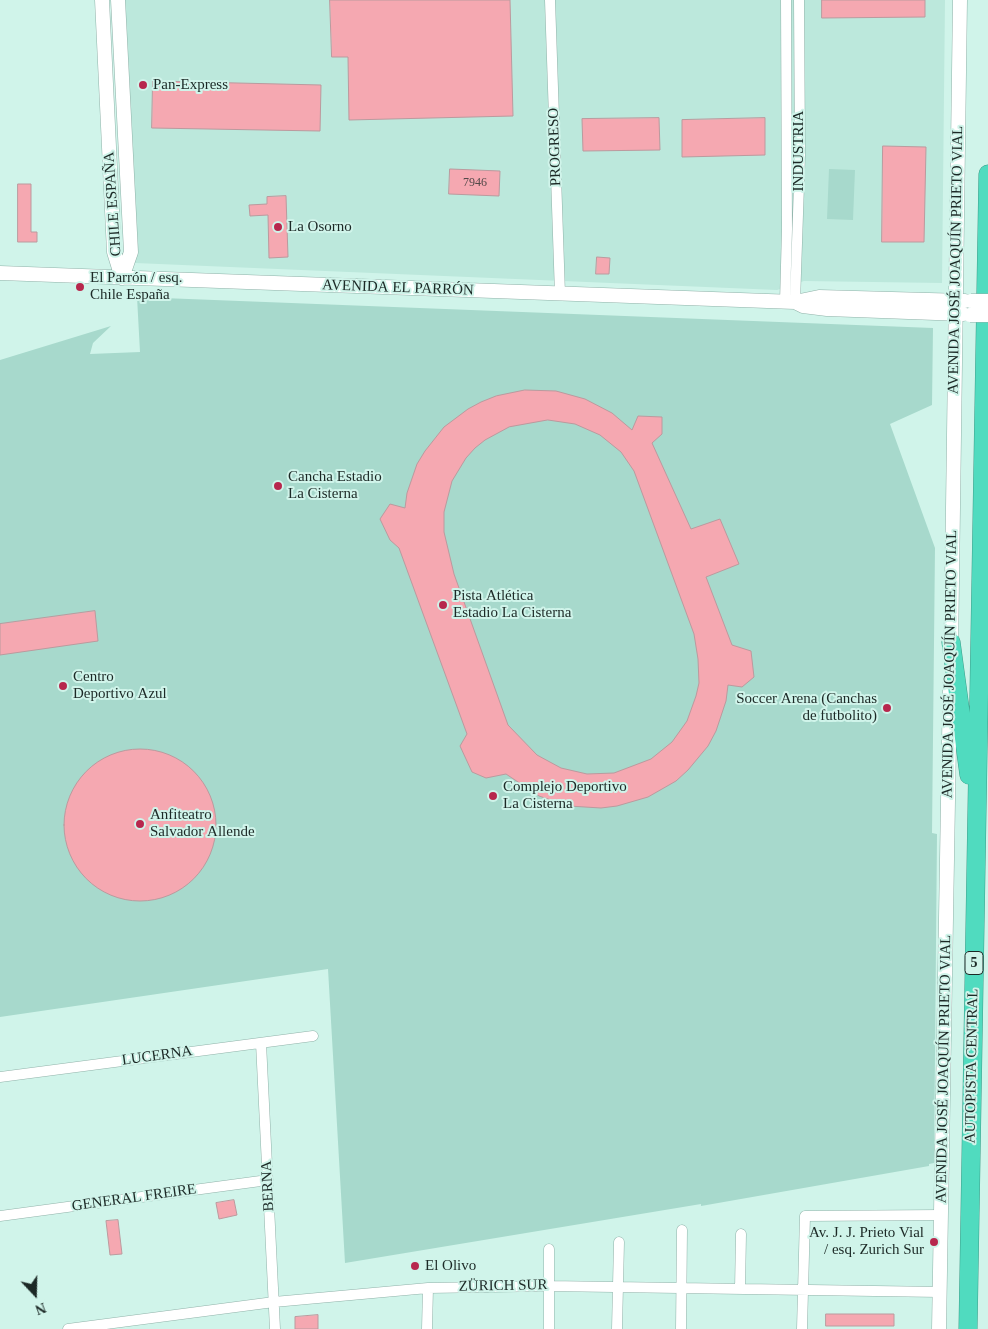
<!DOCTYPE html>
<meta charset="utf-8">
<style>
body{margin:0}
#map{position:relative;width:988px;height:1329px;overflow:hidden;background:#d0f4ea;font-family:Georgia,serif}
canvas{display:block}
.north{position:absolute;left:10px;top:1269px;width:50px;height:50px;-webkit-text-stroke:4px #d0f4ea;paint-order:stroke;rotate:159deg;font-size:14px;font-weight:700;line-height:20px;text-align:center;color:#1c2926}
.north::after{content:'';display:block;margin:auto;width:18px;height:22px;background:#1c2926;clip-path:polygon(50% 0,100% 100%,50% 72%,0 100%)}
</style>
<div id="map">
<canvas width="988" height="1329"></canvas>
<div class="north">N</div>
</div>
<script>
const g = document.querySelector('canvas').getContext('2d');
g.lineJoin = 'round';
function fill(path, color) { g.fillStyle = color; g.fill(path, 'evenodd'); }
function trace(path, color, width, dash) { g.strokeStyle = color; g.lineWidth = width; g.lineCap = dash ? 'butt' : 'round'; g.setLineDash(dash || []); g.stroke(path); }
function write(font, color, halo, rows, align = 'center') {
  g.font = font + ' Georgia,serif'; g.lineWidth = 4; g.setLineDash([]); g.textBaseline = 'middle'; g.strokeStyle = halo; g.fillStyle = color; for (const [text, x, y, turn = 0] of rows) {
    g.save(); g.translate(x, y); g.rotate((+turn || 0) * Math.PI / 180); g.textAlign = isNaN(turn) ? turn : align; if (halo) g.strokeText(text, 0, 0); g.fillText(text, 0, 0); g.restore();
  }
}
fill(new Path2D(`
 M123,0H945L942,283L804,281L777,290L135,263Z`), '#bce8dc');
fill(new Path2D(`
 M829,169L855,170L853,220L827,219Z
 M137,297L933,328L932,405L890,424L935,548L932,833L937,834L934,1163L929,1164V1166L701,1206V1204L345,1263L328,969L0,1017V360L111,326L93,343L90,354L140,352Z`), '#a7d9cc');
const building = new Path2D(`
 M330,0H510L513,116L349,120L348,57H332Z
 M822,0H925V17L822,18Z
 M153,81L321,85L320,131L152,128Z
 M659,118L660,150L583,151L582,119Z
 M765,118V155L682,157V120Z
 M883,146L926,147L924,242H882Z
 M450,169L500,171L499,196L449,194Z
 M18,184H31V232H37V242H18Z
 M286,196L288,257L269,258L268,215L250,216L249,205L267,204V197Z
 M597,257L610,258L609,274H596Z
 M525,390L556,391L585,399L612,413L632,430L638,416L662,417V434L652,443L691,529L720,519L739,564L706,577L732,645L751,651L754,677L742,687L728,685L726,701L716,731L708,746L688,770L676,781L648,797L617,806L601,808L569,806L539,796L506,774L486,778L472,772L460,746L467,734L399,548L390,540L380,519L390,504L405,508L407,493L417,464L425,451L444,427L468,409L481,402L496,396ZM548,420L575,424L600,435L621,452L634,471L694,634L698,659L699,683L696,696L687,721L672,742L651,759L614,773L587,774L561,768L537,755L508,725L454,574L444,532V512L452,481L466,458L475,448L485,440L509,427Z
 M95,611L98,641L0,655V624Z
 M64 825a76 76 0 1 1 152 0a76 76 0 1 1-152 0Z
 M234,1200L237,1215L219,1219L216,1203Z
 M118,1220L122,1254L110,1255L106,1221Z
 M826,1314H894V1326H826Z
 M318,1315V1329H295V1317Z`);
fill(building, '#f5a8b1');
trace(building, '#bb9a9e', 1);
const street = new Path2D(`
 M550,0L560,294
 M785,302L787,229L786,0
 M795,302L800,155L799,0
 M261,1043L275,1329
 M0,1077L313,1036
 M0,1216L268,1180
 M549,1249V1329
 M740,1289L741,1234
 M68,1329L274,1302L428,1288L549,1286L940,1292
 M427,1329L428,1288
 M617,1329L619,1242
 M681,1329L682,1230
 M802,1329L805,1216L941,1215`);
const secondary = new Path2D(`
 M102,0L114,252L122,278
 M118,0L131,252L122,278
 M0,273L795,302L819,297L965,301
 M795,302L803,306L827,309L963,314
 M951,652L960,0
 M939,1329L950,683`);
const highway = new Path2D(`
 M951,642L969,775
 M968,1329L988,174`);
trace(street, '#90b2a9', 11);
trace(secondary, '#90b2a9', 15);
trace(highway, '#3e9d89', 19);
trace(street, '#fff', 10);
trace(secondary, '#fff', 14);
trace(highway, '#50dbbf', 18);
const secondaryBridge = new Path2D(`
 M971,301H988
 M970,315H988`);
trace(secondaryBridge, '#90b2a9', 15, []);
trace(secondaryBridge, '#fff', 14);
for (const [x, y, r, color] of [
 [143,85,5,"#b7274d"],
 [278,227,5,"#b7274d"],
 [80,287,5,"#b7274d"],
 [278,486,5,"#b7274d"],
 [443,605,5,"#b7274d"],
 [63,686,5,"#b7274d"],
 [887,708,5,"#b7274d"],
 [493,796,5,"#b7274d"],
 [140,824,5,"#b7274d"],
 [934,1242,5,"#b7274d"],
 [415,1266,5,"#b7274d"]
]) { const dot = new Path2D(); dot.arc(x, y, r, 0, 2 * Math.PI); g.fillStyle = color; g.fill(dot); trace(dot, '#d0f4ea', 2); }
write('12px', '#524949', null, [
 ["7946",475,183]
]);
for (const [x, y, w] of [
 [974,963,18]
]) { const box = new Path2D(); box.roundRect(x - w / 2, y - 11.5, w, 23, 4); g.fillStyle = '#d0f4ea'; g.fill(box); trace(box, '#1c2926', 1); }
write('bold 14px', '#1c2926', null, [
 ["5",974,963]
]);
write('15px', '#1c2926', '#d0f4ea', [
 ["Pan-Express",153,85],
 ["La Osorno",288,227],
 ["El Parrón / esq.",90,278],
 ["Chile España",90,295],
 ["Cancha Estadio",288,477],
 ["La Cisterna",288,494],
 ["Pista Atlética",453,596],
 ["Estadio La Cisterna",453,613],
 ["Centro",73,677],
 ["Deportivo Azul",73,694],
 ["Soccer Arena (Canchas",877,699,"right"],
 ["de futbolito)",877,716,"right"],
 ["Complejo Deportivo",503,787],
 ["La Cisterna",503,804],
 ["Anfiteatro",150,815],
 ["Salvador Allende",150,832],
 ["Av. J. J. Prieto Vial",924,1233,"right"],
 ["/ esq. Zurich Sur",924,1250,"right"],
 ["El Olivo",425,1266]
], 'left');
write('15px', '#1c2926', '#d0f4ea', [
 ["PROGRESO",555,147,-92],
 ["INDUSTRIA",799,151,-90],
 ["CHILE ESPAÑA",113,204,-94],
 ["AVENIDA JOSÉ JOAQUÍN PRIETO VIAL",956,260,-89],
 ["AVENIDA EL PARRÓN",398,288,2],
 ["AVENIDA JOSÉ JOAQUÍN PRIETO VIAL",950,664,-89],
 ["LUCERNA",157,1056,-8],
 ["AUTOPISTA CENTRAL",972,1066,-89],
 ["AVENIDA JOSÉ JOAQUÍN PRIETO VIAL",944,1069,-89],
 ["BERNA",268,1186,-93],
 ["GENERAL FREIRE",134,1198,-8],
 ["ZÜRICH SUR",503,1286,-1]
]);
</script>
